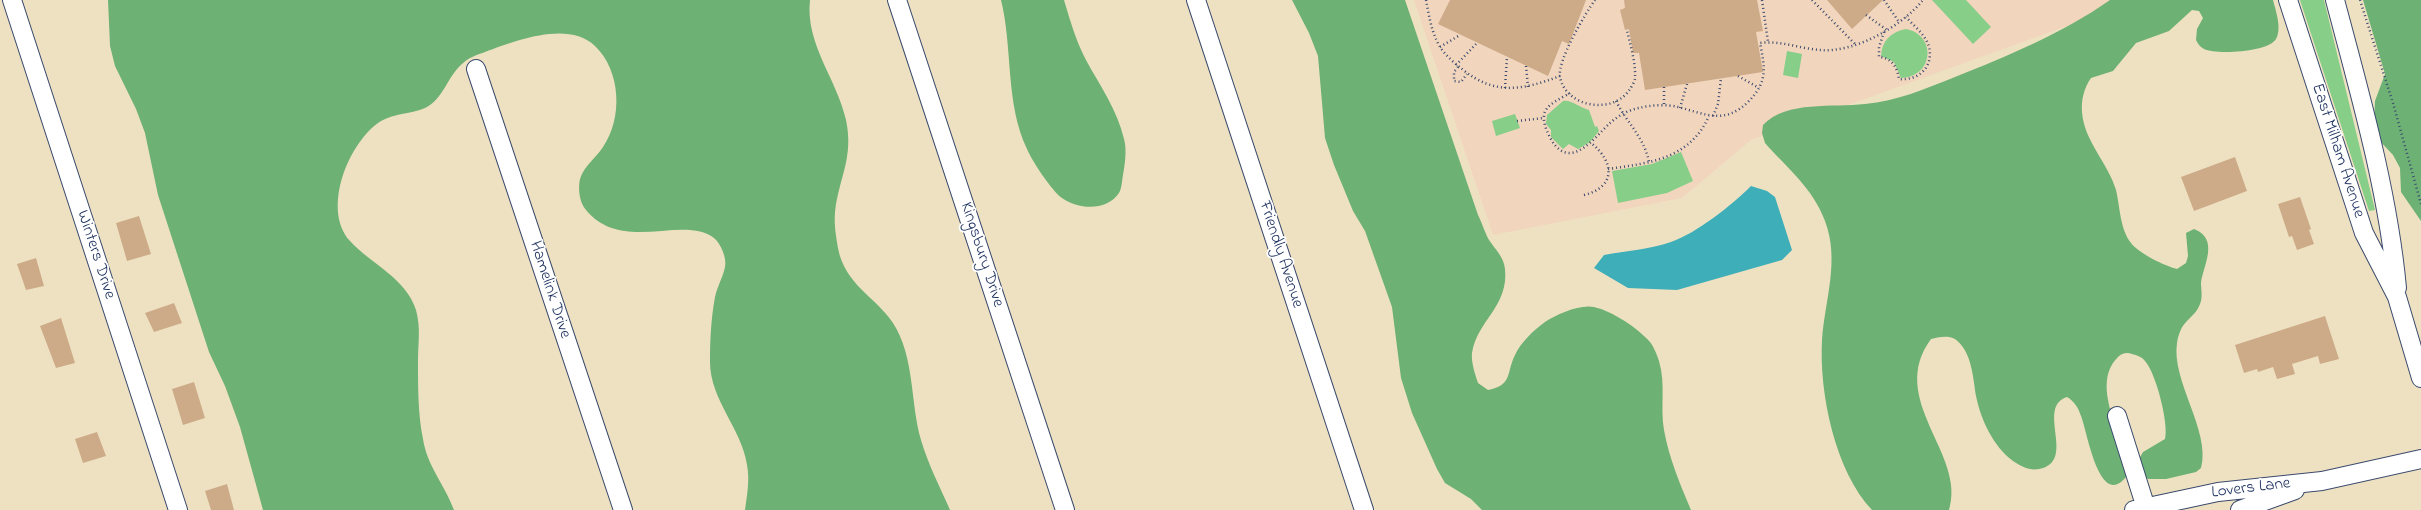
<!DOCTYPE html>
<style>
body{margin:0}
canvas{display:block;background:#eee1c1}
</style>
<canvas width="2421" height="510"></canvas>
<script>
const g = document.querySelector('canvas').getContext('2d');
g.lineJoin = 'round';
function fill(path, color) { g.fillStyle = color; g.fill(path, 'evenodd'); }
function trace(path, color, width, dash) { g.strokeStyle = color; g.lineWidth = width; g.lineCap = dash ? 'butt' : 'round'; g.setLineDash(dash || []); g.stroke(path); }
function write(font, color, halo, rows, align = 'center') {
  g.font = font + ' "Indie Flower",sans-serif'; g.lineWidth = 3.5; g.setLineDash([]); g.textBaseline = 'middle'; g.strokeStyle = halo; g.fillStyle = color; for (const [text, x, y, turn = 0] of rows) {
    g.save(); g.translate(x, y); g.rotate((+turn || 0) * Math.PI / 180); g.textAlign = isNaN(turn) ? turn : align; if (halo) g.strokeText(text, 0, 0); g.fillText(text, 0, 0); g.restore();
  }
}
fill(new Path2D(`
 M1414,0H2139L1751,140L1682,198L1493,235Z`), '#f1d5bd');
fill(new Path2D(`
 M1932,0H1966L1991,27L1973,44Z
 M2300,0H2324L2375,210L2369,211Z
 M1906,29C1937,35 1934,77 1901,78L1894,62L1881,56C1882,40 1891,32 1906,29Z
 M1787,51L1802,54L1798,78L1783,75Z
 M1563,101C1571,99 1580,108 1589,110L1595,127L1597,126L1599,131L1590,142L1578,149L1569,144L1563,149L1551,137V130L1546,124L1547,115Z
 M1515,114L1520,128L1496,136L1492,121Z
 M1681,152L1693,181L1667,193L1618,203L1612,171L1652,164Z`), '#87ce89');
fill(new Path2D(`
 M108,0H810C805,44 837,79 846,120C854,158 839,177 835,212C834,225 836,236 838,248C845,285 875,296 893,323C915,357 910,402 921,440C928,464 940,487 950,510H745C747,495 750,480 747,465C742,429 710,400 710,362C710,340 711,319 715,297C717,287 723,277 725,267C727,258 721,244 714,238C684,214 622,254 586,210C579,202 578,188 580,179C584,166 596,158 603,147C623,118 621,71 595,46C568,20 515,41 485,52C476,55 468,58 462,64C447,77 443,100 425,108C411,114 395,113 381,121C349,141 321,209 350,241C371,264 406,278 416,310C421,328 418,344 418,361C418,387 418,415 423,439C427,466 445,485 454,510H263L240,427L225,386L209,352L158,195L145,133L136,109L115,66L110,46Z
 M1001,0H1064C1070,20 1076,41 1086,60C1100,86 1117,109 1124,139C1127,149 1125,164 1123,175C1122,180 1122,188 1119,193C1107,211 1079,210 1062,198C1052,191 1032,161 1027,149C1005,103 1013,48 1001,0Z
 M1292,0H1405L1478,215C1482,223 1485,233 1489,240C1495,249 1504,257 1505,269C1509,306 1477,321 1472,353C1471,362 1475,374 1478,383L1488,390C1513,385 1506,373 1515,355C1520,343 1535,329 1545,322C1557,314 1580,304 1594,307C1612,311 1638,328 1650,342C1654,347 1657,355 1659,361C1666,384 1660,407 1664,430C1669,458 1680,484 1691,510H1482L1471,499L1445,483L1437,469L1412,413L1401,378L1392,307L1365,231L1353,211L1334,165L1325,138L1318,56L1309,33Z
 M2110,0H2273C2276,12 2282,28 2276,39C2269,52 2216,55 2204,49C2200,47 2198,44 2196,40L2197,29L2203,18L2199,11L2192,10L2169,31L2136,43L2113,71L2091,78C2084,88 2081,100 2082,112C2084,141 2108,163 2116,190C2120,207 2120,229 2131,243C2138,253 2165,266 2177,269L2186,263L2188,256L2186,233L2194,229C2220,239 2203,266 2201,283C2201,290 2203,297 2200,304C2194,320 2181,318 2177,343C2171,381 2211,431 2201,468L2196,472L2166,479H2148L2143,474L2139,459L2143,452L2165,439C2169,424 2156,373 2145,361C2142,357 2137,355 2132,354C2127,352 2122,353 2118,357C2087,388 2130,442 2126,477C2099,510 2087,430 2081,416C2078,407 2074,401 2067,397C2035,407 2078,462 2039,469C2030,471 2020,466 2013,461C1993,446 1981,420 1976,396C1973,378 1972,351 1955,339C1948,335 1938,337 1931,339C1886,400 1967,454 1949,510H1872C1835,471 1819,393 1822,340C1825,299 1840,261 1825,221C1813,188 1787,168 1765,143L1762,133L1763,125C1787,100 1833,108 1865,104C1897,101 1925,89 1955,77C2008,56 2063,33 2110,0Z
 M2363,0H2421V221L2401,192L2400,168L2393,155L2379,140L2374,123L2375,101L2385,74Z`), '#6db175');
fill(new Path2D(`
 M1751,186L1767,191L1775,197L1792,250L1782,260L1677,290L1628,288L1594,268L1604,255C1626,251 1650,249 1671,242C1697,233 1732,205 1751,186Z`), '#3eaeb9');
fill(new Path2D(`
 M1450,0H1586L1569,44L1562,41L1548,76L1438,24Z
 M1624,0H1757L1763,31L1756,32L1763,72L1645,90L1639,53H1633L1629,29L1625,30L1620,10L1625,8Z
 M1827,0H1883L1852,29Z
 M2235,157L2247,191L2194,211L2181,177Z
 M2300,197L2311,229L2309,230L2314,244L2297,250L2292,236L2289,237L2278,204Z
 M139,216L151,254L127,261L116,223Z
 M36,258L44,286L26,290L17,264Z
 M174,303L182,323L154,332L145,313Z
 M2325,316L2339,359L2320,364L2318,356L2292,364L2295,374L2277,379L2273,367L2258,372L2257,369L2244,373L2235,345Z
 M61,318L75,363L56,368L40,326Z
 M194,382L205,418L183,425L172,389Z
 M97,432L106,456L83,463L75,439Z
 M227,484L234,510H211L205,491Z`), '#cdab88');
const minor = new Path2D(`
 M12,0L178,510
 M897,0L1065,510
 M1196,0L1364,510
 M2288,0L2364,233L2397,297L2421,378
 M2335,0C2360,94 2388,191 2397,288
 M476,69L623,510
 M2117,416L2146,508
 M2134,510L2218,492L2322,481L2421,459
 M2240,510L2295,490`);
trace(minor, '#3b4a6d', 20);
trace(new Path2D(`
 M1426,0C1429,15 1431,31 1439,45C1444,54 1454,63 1462,69C1495,96 1523,90 1560,76
 M1595,0C1585,14 1557,61 1560,77C1566,108 1614,115 1630,89C1632,86 1635,81 1635,78C1636,63 1630,44 1627,30
 M1762,0L1768,42
 M1812,0L1855,44
 M1884,0L1899,22
 M2360,0L2393,103L2421,204
 M1866,15L1887,30
 M1884,32L1879,47V57C1892,58 1897,67 1899,79C1918,81 1934,67 1929,47C1926,35 1914,26 1906,17
 M1440,47L1460,35
 M1456,65L1477,43
 M1526,66L1528,87
 M1458,67L1454,72V81L1461,82L1467,74
 M1738,76L1759,88
 M1664,87V106
 M1505,88L1507,57
 M1570,93C1562,98 1544,105 1544,116C1543,124 1548,134 1552,141C1571,171 1595,137 1610,123C1618,116 1628,110 1639,108C1650,105 1667,104 1678,107C1706,114 1724,125 1748,102C1768,82 1765,68 1760,43C1780,40 1801,49 1821,50C1855,53 1902,26 1923,0
 M1616,101C1627,123 1644,137 1649,162
 M1680,108L1687,84
 M1713,116L1718,104L1721,78
 M1517,121L1544,118
 M1608,169C1650,163 1690,159 1709,116
 M1584,195C1617,187 1614,161 1591,143`), '#3b4a6d', 2.5, [1, 3]);
trace(minor, '#fff', 18);
write('17px', '#1b2f5e', '#fff', [
 ["East Milham Avenue",2337,151,72],
 ["Winters Drive",95,255,72],
 ["Kingsbury Drive",981,255,72],
 ["Friendly Avenue",1280,255,72],
 ["Hamelink Drive",549,290,72],
 ["Lovers Lane",2251,489,-7]
]);
</script>
